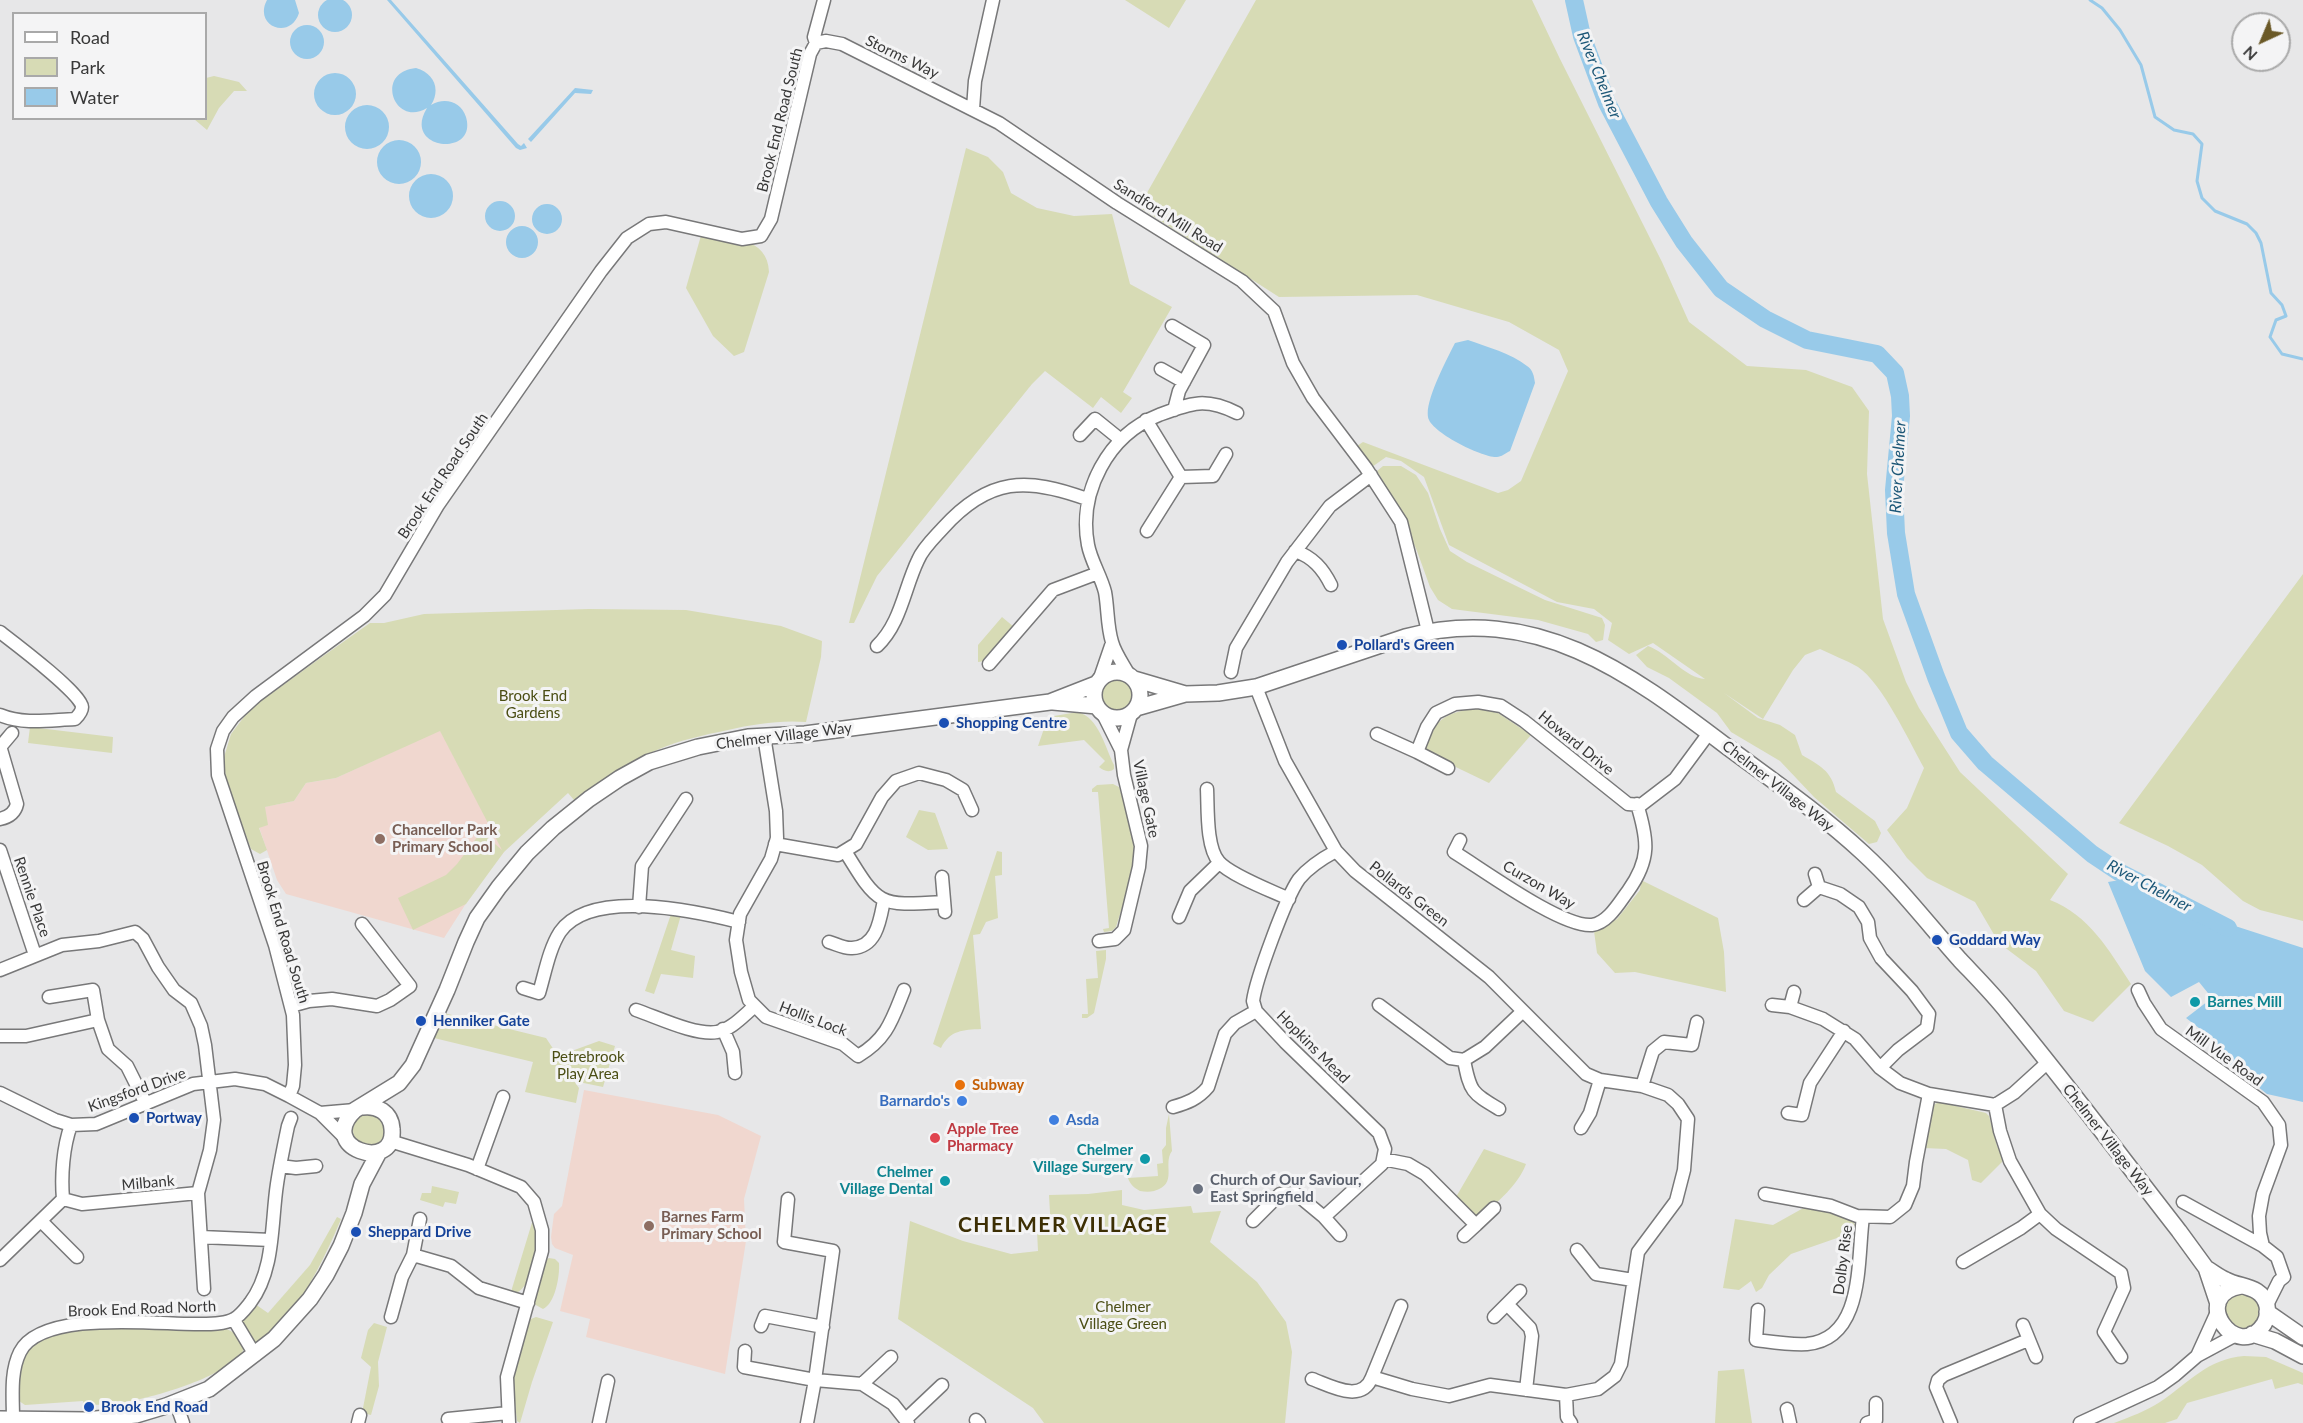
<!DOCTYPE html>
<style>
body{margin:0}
#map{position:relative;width:2303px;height:1423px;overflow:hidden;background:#e7e7e8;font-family:Lato,sans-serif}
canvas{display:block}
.legend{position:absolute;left:12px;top:12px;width:195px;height:108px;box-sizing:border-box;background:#f4f4f5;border:2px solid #a9a9a9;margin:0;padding:8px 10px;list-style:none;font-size:18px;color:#383838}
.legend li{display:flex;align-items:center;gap:12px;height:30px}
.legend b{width:30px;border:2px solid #a9a9a9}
.north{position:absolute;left:2231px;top:12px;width:60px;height:60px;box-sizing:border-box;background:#f4f4f5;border:2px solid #a9a9a9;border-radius:50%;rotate:224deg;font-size:16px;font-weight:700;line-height:24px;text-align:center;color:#383838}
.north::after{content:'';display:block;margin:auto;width:21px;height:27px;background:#6b5927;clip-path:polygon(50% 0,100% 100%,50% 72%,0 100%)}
</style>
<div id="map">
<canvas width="2303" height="1423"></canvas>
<ul class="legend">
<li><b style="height:8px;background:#fff"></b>Road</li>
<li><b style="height:16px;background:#d7dbb5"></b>Park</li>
<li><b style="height:16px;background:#98cae9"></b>Water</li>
</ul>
<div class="north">N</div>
</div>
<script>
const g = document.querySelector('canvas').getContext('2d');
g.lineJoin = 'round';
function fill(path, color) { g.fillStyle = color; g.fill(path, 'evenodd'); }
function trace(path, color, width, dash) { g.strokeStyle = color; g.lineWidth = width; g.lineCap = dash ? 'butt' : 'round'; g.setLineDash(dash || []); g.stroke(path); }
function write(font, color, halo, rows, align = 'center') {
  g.font = font + ' Lato,sans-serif'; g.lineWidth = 6; g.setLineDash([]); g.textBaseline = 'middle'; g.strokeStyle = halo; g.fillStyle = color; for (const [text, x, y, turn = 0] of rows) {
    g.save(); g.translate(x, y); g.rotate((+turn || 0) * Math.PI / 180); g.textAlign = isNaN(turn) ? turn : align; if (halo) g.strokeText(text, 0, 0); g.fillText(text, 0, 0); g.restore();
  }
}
fill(new Path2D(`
 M440,730L504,852L479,883L444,938L286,894L277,880L259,827L264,807L294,801L306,783L336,778Z
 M584,1090L718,1115L761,1136L744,1199L746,1241L725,1374L586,1337L590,1319L560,1311L573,1255L555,1248L552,1244L551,1237L554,1214L562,1206Z`), '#f0d7cf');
fill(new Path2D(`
 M1125,0H1186L1169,28Z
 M1256,0H1532L1560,59L1662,262L1689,322L1747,366L1806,370L1852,387L1869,411L1867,474L1883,619L1906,682L1919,708L1960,772L2068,874L2050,900C2089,915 2109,950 2131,984L2093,1022L2064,1011L2036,971L1999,943L1975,902L1927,878L1907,858L1887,830L1907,808L1924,768C1909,741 1882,683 1858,667C1846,660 1832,655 1820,649L1805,655L1793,670L1763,719L1724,693L1758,718L1780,725L1795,735L1802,755C1820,766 1831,770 1836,792L1875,821L1881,833L1877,842L1869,844L1814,797L1780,761L1731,732L1717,713L1669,678L1647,667L1636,655L1648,646C1668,653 1685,678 1705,679L1653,643L1629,654L1608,640L1612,623L1594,609L1557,602L1449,545L1424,477L1401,461L1386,457L1372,467L1357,446L1363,442L1498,493L1508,490L1521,481L1568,371L1559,350L1509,322L1417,295L1279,297L1139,207Z
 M214,76L239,82L247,91H234L219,108L207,130L194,119L206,118V78Z
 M966,148L988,157L1003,172L1011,193L1037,208L1074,216L1112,214L1130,284L1172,307L1123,392L1132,398L1121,413L1101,397L1093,408L1045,371L1032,384L877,576L854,623H849Z
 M702,232C731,239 768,237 769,272L744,352L734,356L713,336L686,288Z
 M1383,466H1401L1416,475L1428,493L1440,529L1450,551L1467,562L1545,600L1602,618L1605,625L1603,640L1596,642L1588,634L1538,620L1452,609L1438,600L1430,587L1417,551L1398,508L1377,471Z
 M2303,574V921L2260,910L2243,901L2202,865L2168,846L2119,823Z
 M589,609L686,610L781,626L822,641L821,657L806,722C780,720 754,724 728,730C704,735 680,740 657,750C627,762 600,781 574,800L568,793L504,852L466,904L413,930L398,898L446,875L457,864L481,832L502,850L440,731L336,778L306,783L294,801L265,807L268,825L259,828L267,850L260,854L251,849L226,783L224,757L231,734L250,709L319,659L370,623H384L424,614Z
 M1002,617L1014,627L986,661L978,662V645Z
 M1102 695a15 15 0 1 1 30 0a15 15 0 1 1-30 0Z
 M1475,708L1498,713L1531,735L1489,783L1437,758L1423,748C1436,719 1443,714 1475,708Z
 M1078,712C1099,718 1105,747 1114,765V769C1109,773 1104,771 1099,767L1105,761L1084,740L1038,746L1048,717Z
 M30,727L113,737L112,753L28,743Z
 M1113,784L1119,787C1123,800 1129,813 1132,827C1139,860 1126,896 1116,927L1112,931L1104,932L1103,929L1109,928L1098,792H1092V789L1097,785Z
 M919,810L935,813L948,849L928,850L906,837Z
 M997,851L1002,852V875L995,876L998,918L986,922L980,934L973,935L981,1029C963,1030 950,1030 941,1048L933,1044Z
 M1641,880L1718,918L1724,952L1726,992L1635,972L1615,973L1597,953L1594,931L1617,919L1640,890Z
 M671,914L681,915L671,950L695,956L693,978L661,974L654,994L645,991Z
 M1106,950V959L1094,1013L1087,1018H1082V1014H1088L1086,979L1098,978L1096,951Z
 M444,1013L546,1038L558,1056L599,1041L615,1046L603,1087L574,1081L579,1088L576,1103L525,1092L533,1062L434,1038Z
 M1939,1102L1986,1113L1989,1116L1997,1146L2004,1160L1981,1183L1972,1180L1968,1160L1946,1149L1924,1148L1933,1105Z
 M353 1130a16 16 0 1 1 32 0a16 16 0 1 1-32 0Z
 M1169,1114L1172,1151C1162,1164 1179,1184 1154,1191C1150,1192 1145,1192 1140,1191C1134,1188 1130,1184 1128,1178L1158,1176L1157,1164L1163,1163L1162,1150L1166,1145V1128Z
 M1484,1149L1526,1164C1518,1185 1498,1202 1481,1216H1476L1456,1197Z
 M432,1186L459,1192L456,1204L445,1202L443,1207L420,1200L422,1193H431Z
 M1122,1190V1205L1144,1210L1191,1206L1193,1213L1221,1211L1210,1242L1257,1282L1286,1322L1292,1352L1285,1423H1044L1033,1408L898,1319L910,1221L963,1241L1011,1254L1038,1251L1037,1231L1051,1230L1049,1195L1088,1194Z
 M1807,1206L1852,1219L1855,1225L1852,1238H1837L1791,1254L1769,1275L1762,1288L1756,1292L1751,1281L1739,1290L1723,1288L1735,1219L1773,1225Z
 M534,1216C535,1223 538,1232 538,1240C537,1258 530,1293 510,1295Z
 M337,1217L341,1219C328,1251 290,1334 256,1343L251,1339L242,1322L244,1316L255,1304L268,1313L310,1265Z
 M549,1258L555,1259L559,1263C560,1276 555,1304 543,1309L534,1304V1297L544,1261Z
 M2224 1311a18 18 0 1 1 36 0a18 18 0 1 1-36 0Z
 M536,1317L553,1322L532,1382L520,1423L517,1421L512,1377L526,1321Z
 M374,1323L387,1327L378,1362L379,1386L371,1415L362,1413L371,1367L361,1358L368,1330Z
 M91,1326L223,1328C234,1331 240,1336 244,1348C237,1372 164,1394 140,1399C122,1404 103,1405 84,1405L83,1401L25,1405L19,1401C14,1377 20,1346 45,1336C59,1330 76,1329 91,1326Z
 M2244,1356L2266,1357L2303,1373V1385L2298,1383L2275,1389L2272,1379L2187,1403L2177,1419L2165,1423H2114C2130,1417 2146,1411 2160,1402C2190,1382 2207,1359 2244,1356Z
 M1744,1369L1752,1423H1715L1718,1371Z`), '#d7dbb5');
fill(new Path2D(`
 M318 15a17 17 0 1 1 34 0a17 17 0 1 1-34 0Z
 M267,0H295L299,13C290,41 253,26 267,0Z
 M387,0H391L518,144L521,146L524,143L527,148L520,150L516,148Z
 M290 42a17 17 0 1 1 34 0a17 17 0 1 1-34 0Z
 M416,68C434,73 441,89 431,105C444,97 461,101 466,117C478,158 401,150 427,108C394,128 374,72 416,68Z
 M314 94a21 21 0 1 1 42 0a21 21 0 1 1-42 0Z
 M575,88L593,90L591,94L575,93L531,142L528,139Z
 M345 127a22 22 0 1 1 44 0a22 22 0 1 1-44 0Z
 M377 162a22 22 0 1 1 44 0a22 22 0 1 1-44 0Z
 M409 196a22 22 0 1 1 44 0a22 22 0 1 1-44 0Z
 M485 216a15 15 0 1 1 30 0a15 15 0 1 1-30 0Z
 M532 219a15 15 0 1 1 30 0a15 15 0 1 1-30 0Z
 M506 242a16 16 0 1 1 32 0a16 16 0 1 1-32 0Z
 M1468,340C1487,347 1511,353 1527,366C1533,370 1534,376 1535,383L1510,451C1506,453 1501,457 1497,457C1483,458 1430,432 1428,417C1425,400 1447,359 1455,343Z
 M2132,878L2190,912L2210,918L2211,915L2229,924L2303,948V1102L2267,1094L2228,1063L2215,1057L2208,1035L2186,1018L2212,998L2199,982L2171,997L2145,971L2108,882Z`), '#98cae9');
trace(new Path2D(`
 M2090,0L2102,8L2120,30L2141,65L2155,117L2174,130L2193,134L2202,144L2197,181L2202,198L2215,211L2247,224L2256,233L2261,243L2271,293L2282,305L2286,316L2276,320L2270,337L2282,354L2303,359
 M2119,872L2123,882`), '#98cae9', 3);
trace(new Path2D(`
 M1574,0L1582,36L1607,103L1659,202L1684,242L1721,289L1765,319L1807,340L1877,354L1895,373L1900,396L1901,416L1894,490L1896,533L1906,594L1936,677L1959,733L1985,763L2092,854L2119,872L2228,928`), '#98cae9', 18);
const minor = new Path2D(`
 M816,43L826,41L842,44L999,123L1117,203L1242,281L1274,311L1293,363L1313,398L1366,468L1401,522L1428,631
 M973,109L975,81L993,0
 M1172,326L1204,345L1179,391L1174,410
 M1161,369L1184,382
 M1146,420L1181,477L1147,531
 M1080,435L1095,419L1121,440
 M1181,477L1213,476L1226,454
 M1295,551C1313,557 1323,569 1331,585
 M0,632C13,642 82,694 82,707C82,712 78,716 75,719C50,720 24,725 0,715
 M877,646C901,623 904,589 918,560C923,548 935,537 943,528C989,477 1027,477 1087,499
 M989,664L1053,590L1098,573
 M1231,672L1236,648L1287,562L1330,506L1371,475
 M1129,675C1123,664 1115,653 1112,642C1107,626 1108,608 1105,592C1101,576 1091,561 1088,545C1078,492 1108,435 1159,415C1191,403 1205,397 1237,413
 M1100,678L1112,643
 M1256,687L1285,761L1336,851L1355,871L1489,977L1586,1074L1600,1080L1642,1086L1668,1095L1678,1104L1688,1119L1684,1170L1676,1201L1638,1252L1621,1364L1615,1376L1598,1389L1566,1395L1490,1385L1449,1396L1412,1389L1372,1377C1362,1404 1331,1386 1312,1379
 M1377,734L1417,752L1427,727L1436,713L1455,704L1478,702L1501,706L1524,721L1628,804L1641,805L1675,779L1709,733
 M764,736L776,811L777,838L771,859L740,914L736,940L741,972L749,1000L766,1017L843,1044L858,1056C887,1039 892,1020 904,990
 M0,746L17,804C15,813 9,817 0,819
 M1,746L12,733
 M1121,750L1131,714
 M1417,752L1448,768
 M1207,789C1208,809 1206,847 1219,862C1230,875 1272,891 1289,899
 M1460,840L1454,852C1482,869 1562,928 1592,925C1608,923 1619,903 1628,891C1651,859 1648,840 1637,804
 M775,844L838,855L856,844L882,797L896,781L919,773L946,780L963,790L972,810
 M0,850L35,955
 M845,851C879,907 879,906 944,902
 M1815,874L1819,887
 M942,877L945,912
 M1804,900L1819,887L1840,894L1859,907L1868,922L1870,938L1881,958L1912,991L1929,1014L1927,1028L1898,1050L1880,1068
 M639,907L642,866L686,799
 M1179,917L1190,891L1219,863
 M1099,941L1115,939L1124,930L1139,867L1141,846L1124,775L1121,750L1102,712
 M829,942C836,944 845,949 852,948C877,947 880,920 884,900
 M0,970L62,945L99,941L135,932L143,939L158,967L174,990L191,1003L201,1026L205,1045L214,1120L210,1150L198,1193L82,1204L63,1199C61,1176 63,1147 71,1125
 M523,988L539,993C545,973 549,949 560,932C591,888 695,911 739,922
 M2138,990L2144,1003L2161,1029L2263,1102L2279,1125L2281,1145L2263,1194L2259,1216L2260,1233L2263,1246L2277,1257L2284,1277L2279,1281L2267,1305
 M1379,1005L1450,1058L1464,1060L1485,1047L1522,1012
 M1772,1005L1790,1007L1823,1019L1855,1039L1880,1068L1900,1083L1929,1094L1995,1105L2014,1093L2047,1063
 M291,1006L309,1001L332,999L377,1006L390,1000L410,986L362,924
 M1790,1007L1794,992
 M636,1010C657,1017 696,1036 717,1032C731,1030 744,1015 755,1006
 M98,1020L108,1049L127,1066L146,1104
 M723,1029L733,1052L735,1073
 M0,1036H26L98,1020L93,990L49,997
 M1464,1060C1470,1092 1472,1093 1499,1109
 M1642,1086L1653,1051L1664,1042L1692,1045L1697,1022
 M0,1093L55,1120L71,1125L96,1124L193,1084L235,1079L265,1084L289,1096L320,1113L346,1139
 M289,1096L293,1086L295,1065L293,1015L275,945L218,775L217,749L223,731L233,717L256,696L364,616L385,595L438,505L601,271L627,238L649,224L666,222L742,239L761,236L771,219L810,54L816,43L814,37L824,0
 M1995,1105L2000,1131L2010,1161L2040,1214L2056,1229L2121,1273L2124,1288L2104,1332L2121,1357
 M1173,1107C1187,1103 1198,1099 1208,1087L1225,1034L1235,1023L1256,1011
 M320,1113L355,1110
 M1788,1113L1802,1115L1810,1083L1844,1031
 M1581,1128L1590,1113L1600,1080
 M390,1141L468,1165L521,1187L534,1202L542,1230V1251L507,1377L509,1423
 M1383,1159L1408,1164L1425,1174L1476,1225L1464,1236
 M280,1166L296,1168L316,1166
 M477,1169L503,1097
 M198,1193L204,1289
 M1765,1194L1831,1206L1857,1216L1890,1217L1905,1205L1913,1186L1916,1162L1929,1094
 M788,1199L784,1242L833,1251L815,1380L807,1423
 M2183,1202L2263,1246
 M1324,1217L1340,1235
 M41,1221L77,1257
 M1253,1221L1280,1194L1295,1193L1324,1217L1382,1164L1385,1149L1379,1133L1285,1042L1256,1011L1253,1001C1256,979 1286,897 1299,879C1308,868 1323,858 1336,851
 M1476,1225L1494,1208
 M201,1237L271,1240
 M1577,1250L1596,1274L1633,1280
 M413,1255L420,1219
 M0,1260L63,1199
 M1963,1262L2021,1228L2040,1214
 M1507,1304L1520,1291
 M1758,1310L1756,1340C1772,1342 1790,1345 1807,1344C1865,1339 1857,1259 1863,1217
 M391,1317L402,1277L413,1255L451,1266L479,1288L528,1303
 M1494,1317L1507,1304L1530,1328L1532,1336L1526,1390
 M234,1320L255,1355
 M2023,1325L2036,1357
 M761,1326L765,1316L823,1327
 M745,1351L744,1367L815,1380L862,1384L893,1404L908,1423
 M2197,1356L2217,1312
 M1372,1377L1401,1306
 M862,1384L891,1357
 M1566,1395L1567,1417L1571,1423
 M176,1403L183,1423
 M1787,1409L1790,1423
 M13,1419C13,1397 10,1372 20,1352C41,1310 154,1324 194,1324C206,1324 223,1325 234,1319C240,1316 246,1308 250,1303C275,1270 271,1223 277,1184C280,1164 284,1145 288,1126L291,1118
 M448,1419L508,1413
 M906,1419L942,1385
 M976,1420L979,1423
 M358,1423L360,1415
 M599,1423L608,1381
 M1867,1423L1876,1420V1403
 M1951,1423L1936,1387L1938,1380L1944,1375L2028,1340
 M2080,1423L2158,1387L2175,1375L2197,1356L2236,1335`);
const tertiary = new Path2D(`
 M1094 695a23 23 0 1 1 46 0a23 23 0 1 1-46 0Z
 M1134,679L1185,694
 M1053,702L1097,706
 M1136,708L1185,694L1218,693L1256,687L1405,637C1536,603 1627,671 1726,746C1772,780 1821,814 1863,853C1899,886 1928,924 1960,960C1976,977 1993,994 2008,1013C2067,1084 2122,1158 2179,1231L2206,1268L2218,1304
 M362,1107C377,1105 391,1112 392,1129C396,1174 315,1148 355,1110L399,1083L413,1065L447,990L466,942L477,918L499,887L527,853L553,828L589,799L620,778L649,762L698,747L748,737L805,734L1050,702L1096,684
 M2206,1268C2213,1272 2219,1277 2226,1280C2241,1288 2262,1285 2267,1306C2268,1312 2267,1319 2264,1324C2237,1365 2188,1295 2241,1286
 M2267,1312L2303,1337
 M2252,1334L2275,1341L2303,1356
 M0,1419L86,1420L136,1415L166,1406L209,1389L274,1339L310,1299L326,1275L341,1246L354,1213L362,1184L379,1152`);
trace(minor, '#787879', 15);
trace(tertiary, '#787879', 18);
trace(minor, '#fff', 12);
trace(tertiary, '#fff', 15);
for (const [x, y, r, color] of [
 [1342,645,6,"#1a4fb4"],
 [944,723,6,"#1a4fb4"],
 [380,839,6,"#8d6e63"],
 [1937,940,6,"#1a4fb4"],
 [2195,1002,6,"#0f9aa8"],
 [421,1021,6,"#1a4fb4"],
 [960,1085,6,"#e8710a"],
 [962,1101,6,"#3f7fe0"],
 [134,1118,6,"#1a4fb4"],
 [1054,1120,6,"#3f7fe0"],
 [935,1138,6,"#e0444e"],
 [1145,1159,6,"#0f9aa8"],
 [945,1181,6,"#0f9aa8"],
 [1198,1189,6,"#6b7280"],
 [649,1226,6,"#8d6e63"],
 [356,1232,6,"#1a4fb4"],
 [89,1407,6,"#1a4fb4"]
]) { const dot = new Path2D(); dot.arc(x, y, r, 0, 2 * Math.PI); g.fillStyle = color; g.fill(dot); trace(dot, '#f4f4f5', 2); }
write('15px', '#383838', '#f4f4f5', [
 ["Storms Way",902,57,26],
 ["Brook End Road South",780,120,-76],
 ["Sandford Mill Road",1168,216,32],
 ["Brook End Road South",443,476,-56],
 ["Chelmer Village Way",784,736,-7],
 ["Howard Drive",1576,743,39],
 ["Chelmer Village Way",1778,786,38],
 ["Village Gate",1146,799,78],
 ["Curzon Way",1539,885,30],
 ["Pollards Green",1409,894,38],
 ["Rennie Place",32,897,71],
 ["Brook End Road South",283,932,73],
 ["Hollis Lock",813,1019,21],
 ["Hopkins Mead",1313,1047,45],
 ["Mill Vue Road",2224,1056,36],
 ["Kingsford Drive",137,1090,-20],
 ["Chelmer Village Way",2108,1140,52],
 ["Milbank",148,1183,-5],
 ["Dolby Rise",1843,1260,-83],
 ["Brook End Road North",142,1309,-2]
]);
write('bold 15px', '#164399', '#f4f4f5', [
 ["Pollard's Green",1354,645],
 ["Shopping Centre",956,723],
 ["Goddard Way",1949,940],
 ["Henniker Gate",433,1021],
 ["Portway",146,1118],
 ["Sheppard Drive",368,1232],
 ["Brook End Road",101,1407]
], 'left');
write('15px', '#4b4e14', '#f4f4f5', [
 ["Brook End",533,696],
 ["Gardens",533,713],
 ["Petrebrook",588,1057],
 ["Play Area",588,1074],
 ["Chelmer",1123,1307],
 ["Village Green",1123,1324]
]);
write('bold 15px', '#785e54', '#f4f4f5', [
 ["Chancellor Park",392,830],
 ["Primary School",392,847],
 ["Barnes Farm",661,1217],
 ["Primary School",661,1234]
], 'left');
write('bold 15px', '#0d838f', '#f4f4f5', [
 ["Barnes Mill",2207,1002,"left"],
 ["Chelmer",1133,1150],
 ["Village Surgery",1133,1167],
 ["Chelmer",933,1172],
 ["Village Dental",933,1189]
], 'right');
write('bold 15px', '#c56008', '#f4f4f5', [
 ["Subway",972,1085]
], 'left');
write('bold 15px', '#366cbe', '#f4f4f5', [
 ["Barnardo's",950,1101],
 ["Asda",1066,1120,"left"]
], 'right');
write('bold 15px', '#be3a42', '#f4f4f5', [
 ["Apple Tree",947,1129],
 ["Pharmacy",947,1146]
], 'left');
write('bold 15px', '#5b616d', '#f4f4f5', [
 ["Church of Our Saviour,",1210,1180],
 ["East Springfield",1210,1197]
], 'left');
write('italic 16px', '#1c5777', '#f4f4f5', [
 ["River Chelmer",1599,75,68],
 ["River Chelmer",1898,467,-87],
 ["River Chelmer",2149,886,28]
]);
g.letterSpacing = '1.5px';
write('bold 21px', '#3d2f04', '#f4f4f5', [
 ["CHELMER VILLAGE",1063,1225]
]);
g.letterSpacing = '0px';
</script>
